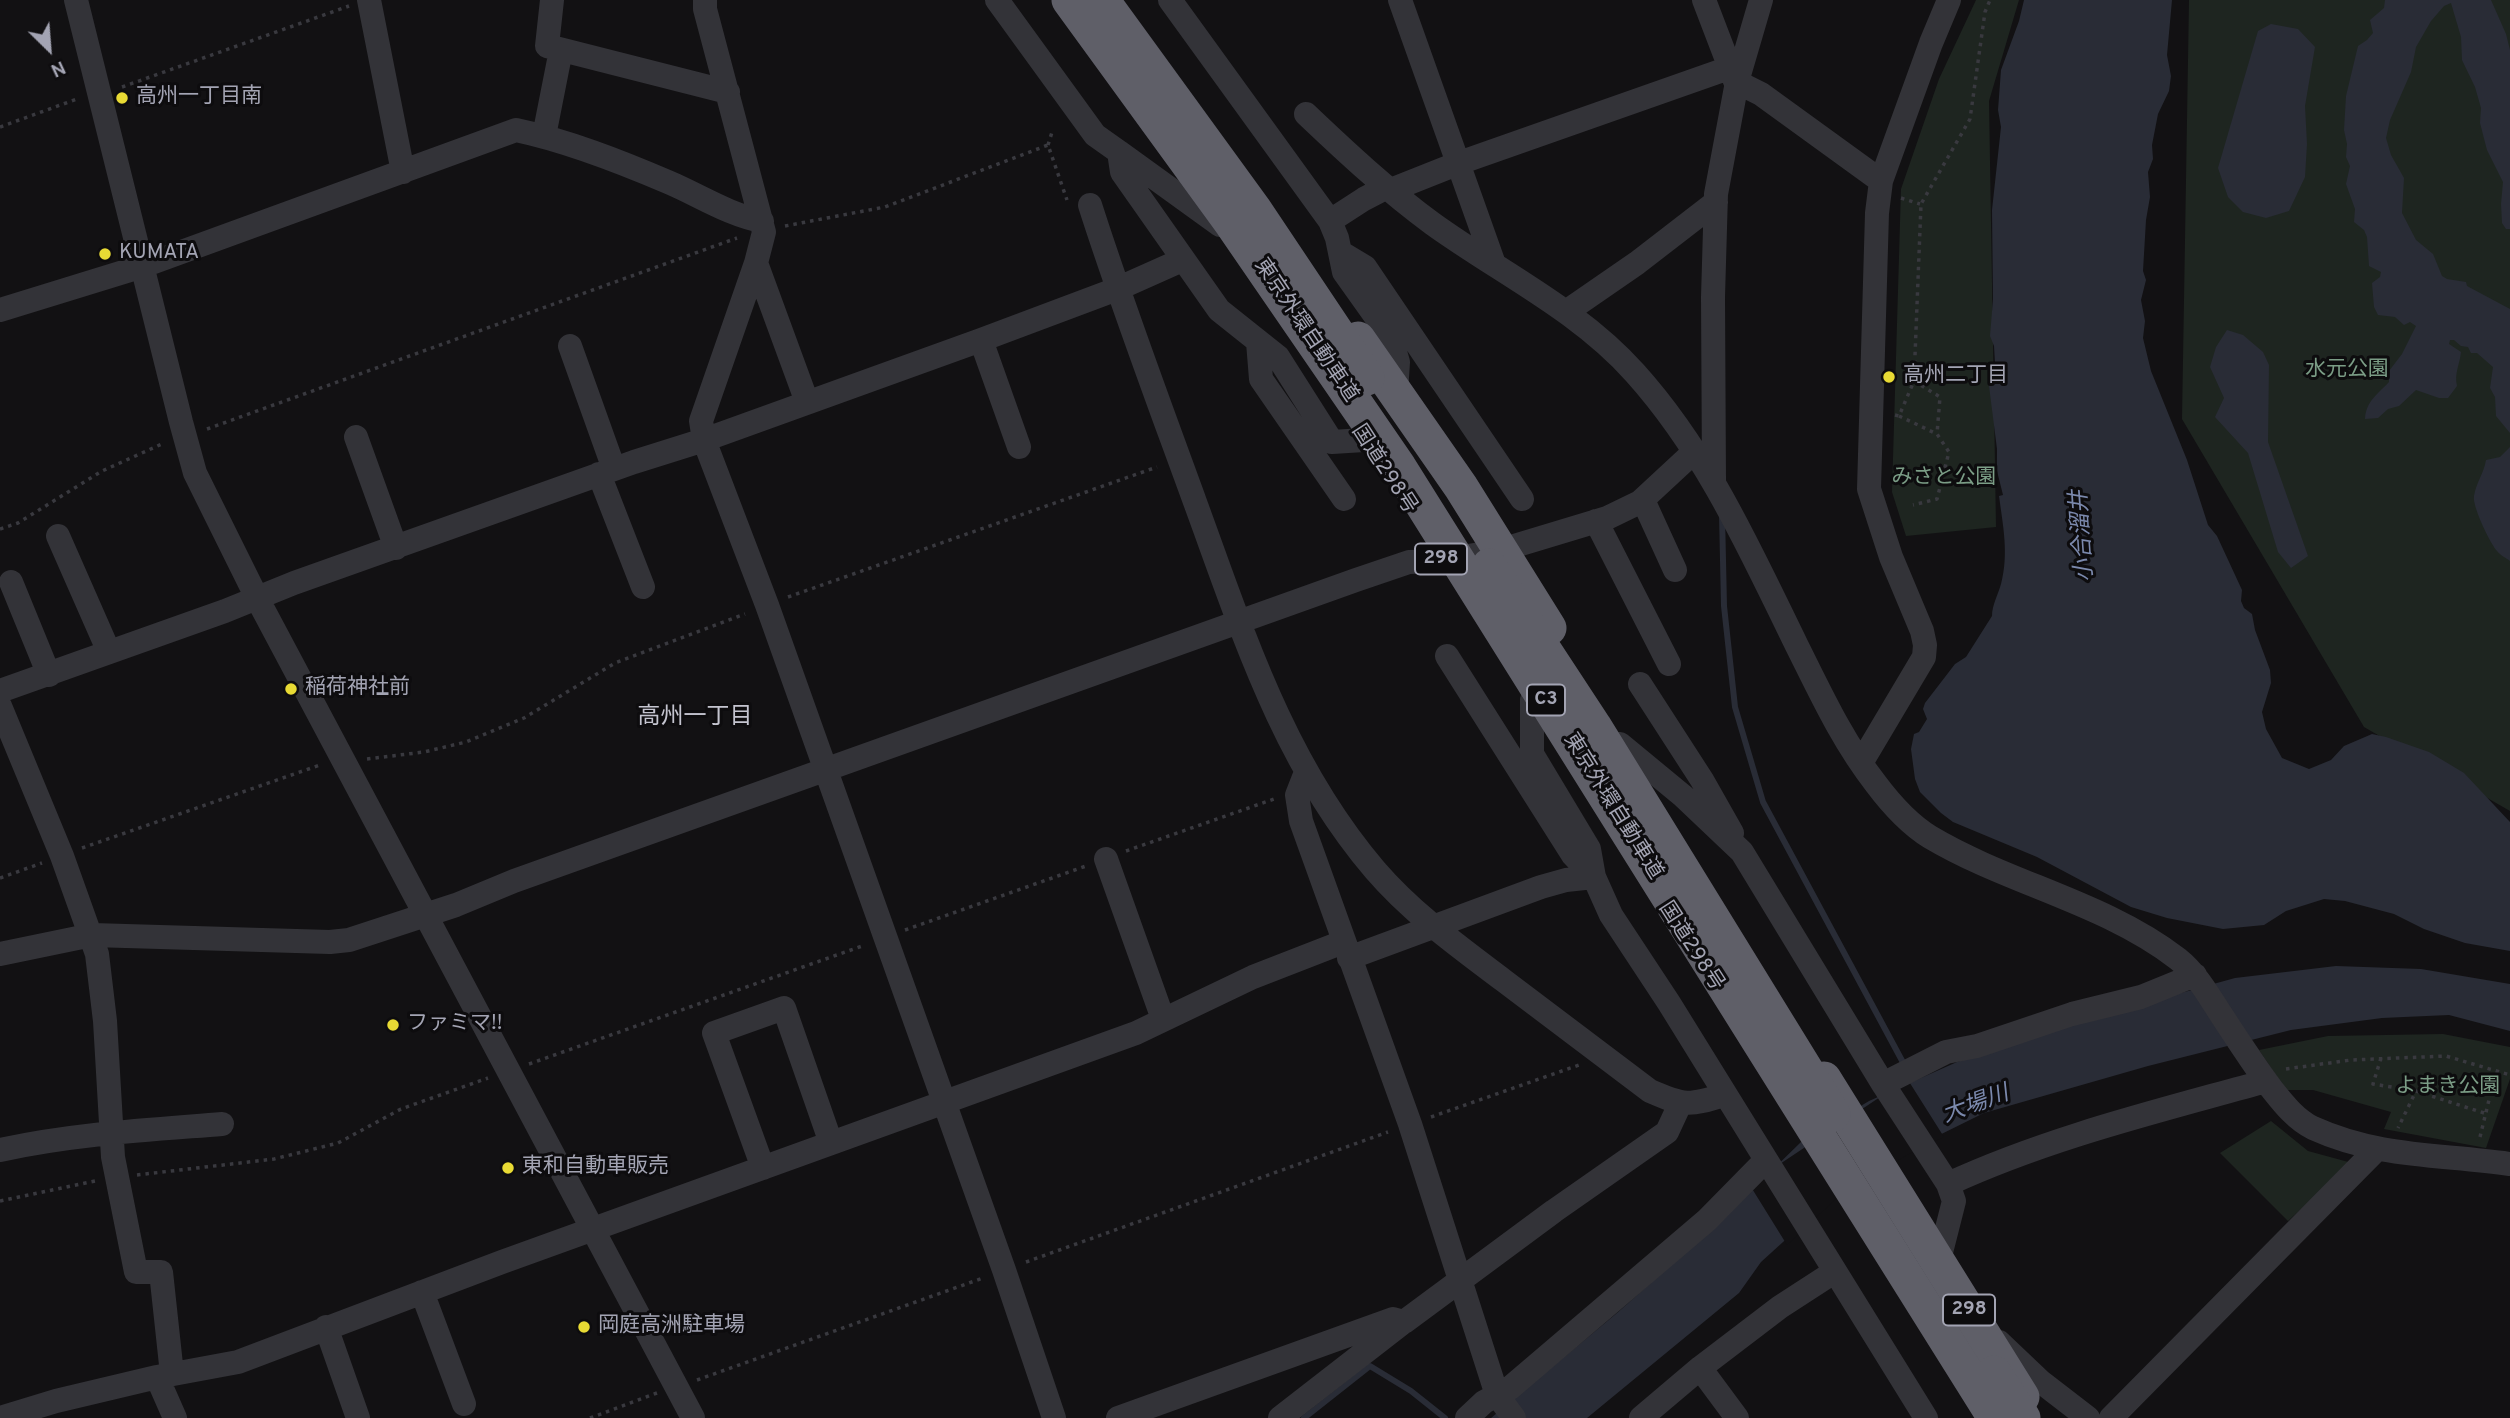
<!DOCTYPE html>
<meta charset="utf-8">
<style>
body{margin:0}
#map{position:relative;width:2510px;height:1418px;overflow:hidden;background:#121113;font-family:Overpass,sans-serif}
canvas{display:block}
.north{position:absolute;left:14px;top:14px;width:70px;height:70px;-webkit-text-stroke:5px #0d0c0e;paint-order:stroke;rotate:155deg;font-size:19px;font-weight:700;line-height:28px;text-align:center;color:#a3a4b3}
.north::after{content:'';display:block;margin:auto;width:24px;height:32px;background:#a3a4b3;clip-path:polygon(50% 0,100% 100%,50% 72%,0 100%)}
</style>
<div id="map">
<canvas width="2510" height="1418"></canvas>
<div class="north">N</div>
</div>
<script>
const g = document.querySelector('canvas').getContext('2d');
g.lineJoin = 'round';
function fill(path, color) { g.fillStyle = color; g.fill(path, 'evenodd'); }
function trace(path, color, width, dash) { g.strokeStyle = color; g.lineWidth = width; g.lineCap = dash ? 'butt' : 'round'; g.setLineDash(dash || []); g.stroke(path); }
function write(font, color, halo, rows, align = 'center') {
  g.font = font + ' Overpass,"Noto Sans JP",sans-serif'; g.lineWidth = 6; g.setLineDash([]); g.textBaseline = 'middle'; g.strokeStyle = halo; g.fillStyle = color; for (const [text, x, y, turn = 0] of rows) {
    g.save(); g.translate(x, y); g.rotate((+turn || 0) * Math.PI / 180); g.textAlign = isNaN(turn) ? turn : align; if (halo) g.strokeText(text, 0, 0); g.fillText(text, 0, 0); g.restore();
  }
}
fill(new Path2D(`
 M1976,0H2019L1989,101L1996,527L1906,536L1892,492L1901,189L1939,79Z
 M2189,0H2510V811L2364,727L2182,419Z
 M2443,1034L2510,1047V1079L2486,1148L2384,1129L2391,1112L2313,1090H2286L2259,1050L2328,1036Z
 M2271,1121L2308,1151L2352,1163L2288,1221L2220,1153Z`), '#1e2520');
fill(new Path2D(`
 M2024,0H2172L2167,55L2171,76L2169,91L2158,114L2152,145L2153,159L2148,172L2150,197L2146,220L2143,271L2146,280L2141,300L2145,321L2143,338L2151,371L2187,460L2208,525L2217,536L2242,590L2241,601L2244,608L2252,614L2255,630L2270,670L2271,683L2262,712L2266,729L2282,758L2309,769L2331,760L2344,746L2372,734L2386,737L2429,752L2464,773L2510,822V951L2465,943L2424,929L2394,914L2345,901L2324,899L2286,911L2264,925L2223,929L2167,918L2131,907L2037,857L1953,822L1941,813L1920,792L1915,779L1911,749L1914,734L1919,732L1927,719L1923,709L1925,703L1955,664L1966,657L1992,616C1992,605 1998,595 2001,584C2009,554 2003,526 1999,496L2003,495L1997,471V449L1989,386L1991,369L1995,363L1994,346L1990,336L1993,299L1992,210L2001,127L1998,110L2001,70L2019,21Z
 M2385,0H2491L2506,34L2510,50V229H2506L2502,223L2501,204L2503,182L2487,150L2480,123L2481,108L2475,87L2462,60L2461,37L2451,3L2444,6L2431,21L2416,47L2411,72L2390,120L2386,138L2391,155L2404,178L2402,213L2416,240L2433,254L2442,276L2447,279L2466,282L2467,286L2510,309V433L2496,416L2495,397L2490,388L2493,367L2477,353H2471L2468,347L2461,346L2454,340H2450L2449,344L2461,352C2460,364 2454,373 2457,386L2448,398H2439L2416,390L2399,406L2388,409L2378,418L2365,419C2366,401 2378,394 2389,382V371L2402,354L2416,326L2410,322L2404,325L2395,317L2378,315L2374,307L2372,283L2380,277L2381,272L2369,266L2367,237L2364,230L2354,222L2355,209L2346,184L2350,166L2346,157L2347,144L2344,130L2346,96L2358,46L2367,40L2373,33L2370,20L2384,8Z
 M2271,24L2298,29L2315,47L2305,106L2307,144L2305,177L2289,211L2266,218L2243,212L2228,197L2218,168L2258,31Z
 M2227,330L2243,335L2263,352L2269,365L2268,442L2308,556L2291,568L2278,552L2248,453L2215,417L2224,398L2210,367L2216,347Z
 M2510,447V561C2506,558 2500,555 2497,551C2490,543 2472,506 2474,496C2476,483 2484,473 2486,460L2500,457Z
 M2336,966L2421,969L2510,984V1031L2449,1015L2382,1018L2291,1030L2148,1066L1984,1113L1905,1152L1837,1193L1761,1262L1739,1293L1587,1418H1491L1617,1313L1716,1225L1801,1142L1869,1101L1957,1062L2094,1017L2235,978Z`), '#292c36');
fill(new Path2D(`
 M1908,1080L1944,1137L1907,1155L1839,1196L1787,1245L1751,1187L1759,1178L1898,1085Z`), '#121113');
trace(new Path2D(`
 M1722,514L1724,606L1735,707L1763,802L1906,1068
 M1304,1418L1370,1366L1411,1391L1445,1418`), '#292c36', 6);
trace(new Path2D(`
 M122,87L349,6
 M0,127L77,99
 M1048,145L1053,129
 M1901,198L1920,204
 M785,226L885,207L1048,145L1067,200
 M1914,381L1940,397L1937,434
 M1895,415L1899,416L1914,381L1921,204L1970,119L1985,12L1990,0
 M1899,416L1937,434L1949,452L1937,499L1913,505
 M207,429L737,238
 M0,529L18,523L102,471L164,443
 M788,597L1157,467
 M367,759L424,752L466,742L524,718L615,663L745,614
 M82,848L320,765
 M1126,851L1274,799
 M0,878L42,863
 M905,930L1086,866
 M2381,1058L2373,1084L2416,1091L2398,1128
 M529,1064L865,945
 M2286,1069L2351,1060L2446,1056L2510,1075
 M2416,1091L2487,1114
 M1431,1117L1579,1065
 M2480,1137L2496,1071
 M137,1175L274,1159L338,1143L401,1109L488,1078
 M0,1201L95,1181
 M1026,1262L1388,1132
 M697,1380L983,1278
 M590,1418L657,1393`), '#39393f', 3.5, [3.5, 5]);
trace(new Path2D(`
 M76,0L181,422L195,473L257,598L693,1418
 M369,0L403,172
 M552,0L547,46L728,92
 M705,0V9L764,232L756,263L701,421L704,440L767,605L1004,1270L1054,1418
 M997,0L1095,135L1119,152L1122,172L1219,310L1278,357L1332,442L1364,440
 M1170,0L1330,221L1337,238L1344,272L1391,338L1398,362L1396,393
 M1400,0L1494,264
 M1704,0L1735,81
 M1737,82L1761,94L1881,181
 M1306,114C1347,153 1388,191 1433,224C1501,273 1579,310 1635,373C1707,453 1750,550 1797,646C1821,694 1843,742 1876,784C1891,804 1909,824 1930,837C2009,884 2104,902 2178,959C2198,975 2210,998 2224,1019C2239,1042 2254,1065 2271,1088C2283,1103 2295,1119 2313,1128C2379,1158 2441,1154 2510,1164
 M544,136L561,50
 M1119,152L1220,225
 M1391,190L1459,163L1729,68
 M1090,205C1122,305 1159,403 1195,502C1243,633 1283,762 1375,870C1412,913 1458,946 1503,980C1552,1017 1601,1054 1650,1091C1685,1106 1688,1106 1724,1095
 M1330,221L1364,199L1387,187
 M1340,252L1365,267L1522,499
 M756,263L807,402
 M0,310L143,266L516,130C568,141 619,161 668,182C699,195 729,215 762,221
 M1566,312L1637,263L1716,202
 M981,340L1019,447
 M1258,342L1261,379L1344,499
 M570,346L614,469
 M356,437L396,548
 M599,474L643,587
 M1714,480L1713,297L1716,194L1737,82L1761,0
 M1643,500L1675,570
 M1596,521L1669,664
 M58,536L109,652
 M11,582L49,675
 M1447,656L1573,855L1591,874
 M1640,684L1702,780L1732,833
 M0,691L225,611L294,583L634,462L704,440L981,340L1117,289L1182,260
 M1532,700V754L1589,849L1594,877L1611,915L1669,1003L1926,1418
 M0,706L62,856L97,954L105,1021L113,1157L136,1272H161L172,1374
 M1620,744L1683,796L1742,852L1883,1084L1948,1184L1954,1201L1938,1264
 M1861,763L1924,657L1925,645L1922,631L1891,557L1869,489L1877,213L1881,181L1931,43L1949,0
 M1306,772L1297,795L1301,821L1410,1124L1497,1395L1514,1418
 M1106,859L1163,1019
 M0,954L92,935L330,942L349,940L456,905L514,881L1356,580L1409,562L1442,561L1501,550L1607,518L1640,502L1695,451
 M1349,958L1541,887L1566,880L1594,877
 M1883,1084L1946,1052L1977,1046L2072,1014L2141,997L2195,975
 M0,1150C73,1134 147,1130 222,1124
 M763,1168L714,1033L784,1008L831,1143
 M1948,1184C2050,1137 2159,1111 2266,1081
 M422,1292L464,1404
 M326,1327L358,1418
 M1999,1342L2040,1381L2088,1418
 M1700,1368L1737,1418
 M157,1377L175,1418
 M0,1418L56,1401L157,1377L238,1362L502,1262L1136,1033L1253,977L1343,942
 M1118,1418L1393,1319L1404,1322L1554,1211L1667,1132L1680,1104
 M1280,1418L1401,1324
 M1467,1418L1484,1402L1510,1388L1707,1220L1765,1161
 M1641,1418L1700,1368L1780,1307L1834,1272
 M2111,1418L2377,1149`), '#333338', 24);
trace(new Path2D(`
 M1358,339L1461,487L1549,628
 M1824,1079L2022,1397`), '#5f5f68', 35);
trace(new Path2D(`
 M1069,0L1232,224L1399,467L1995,1418
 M1102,0L1254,209L1367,378
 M1489,566L1594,726L1833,1114
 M1994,1373L2023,1418`), '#5f5f68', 35);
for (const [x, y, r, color] of [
 [122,98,7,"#e8da34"],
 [105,254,7,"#e8da34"],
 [1889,377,7,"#e8da34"],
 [291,689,7,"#e8da34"],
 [393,1025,7,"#e8da34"],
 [508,1168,7,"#e8da34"],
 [584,1327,7,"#e8da34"]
]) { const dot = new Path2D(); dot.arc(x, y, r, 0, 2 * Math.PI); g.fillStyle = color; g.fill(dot); trace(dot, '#0d0c0e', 2.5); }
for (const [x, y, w] of [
 [1441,559,52],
 [1546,700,38],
 [1969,1310,52]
]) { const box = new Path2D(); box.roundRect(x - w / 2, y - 15.5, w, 31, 5); g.fillStyle = '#0d0c0e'; g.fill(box); trace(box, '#a3a4b3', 2); }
write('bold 19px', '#a3a4b3', null, [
 ["298",1441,559],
 ["C3",1546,700],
 ["298",1969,1310]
]);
write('21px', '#a3a4b3', '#0d0c0e', [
 ["高州一丁目南",136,98],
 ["KUMATA",119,254],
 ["高州二丁目",1903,377],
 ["稲荷神社前",305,689],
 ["ファミマ!!",407,1025],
 ["東和自動車販売",522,1168],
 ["岡庭高洲駐車場",598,1327]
], 'left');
write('21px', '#a3a4b3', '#0d0c0e', [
 ["東京外環自動車道",1305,331,56],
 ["国道298号",1383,470,57],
 ["東京外環自動車道",1612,807,58],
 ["国道298号",1690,947,57]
]);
write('21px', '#7b9d86', '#0d0c0e', [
 ["水元公園",2347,371],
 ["みさと公園",1944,479],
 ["よまき公園",2448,1088]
]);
write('italic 23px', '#7b89ad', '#0d0c0e', [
 ["小合溜井",2084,536,-94],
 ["大場川",1976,1106,-20]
]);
write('23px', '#c4c4cf', '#0d0c0e', [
 ["高州一丁目",695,718]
]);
</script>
